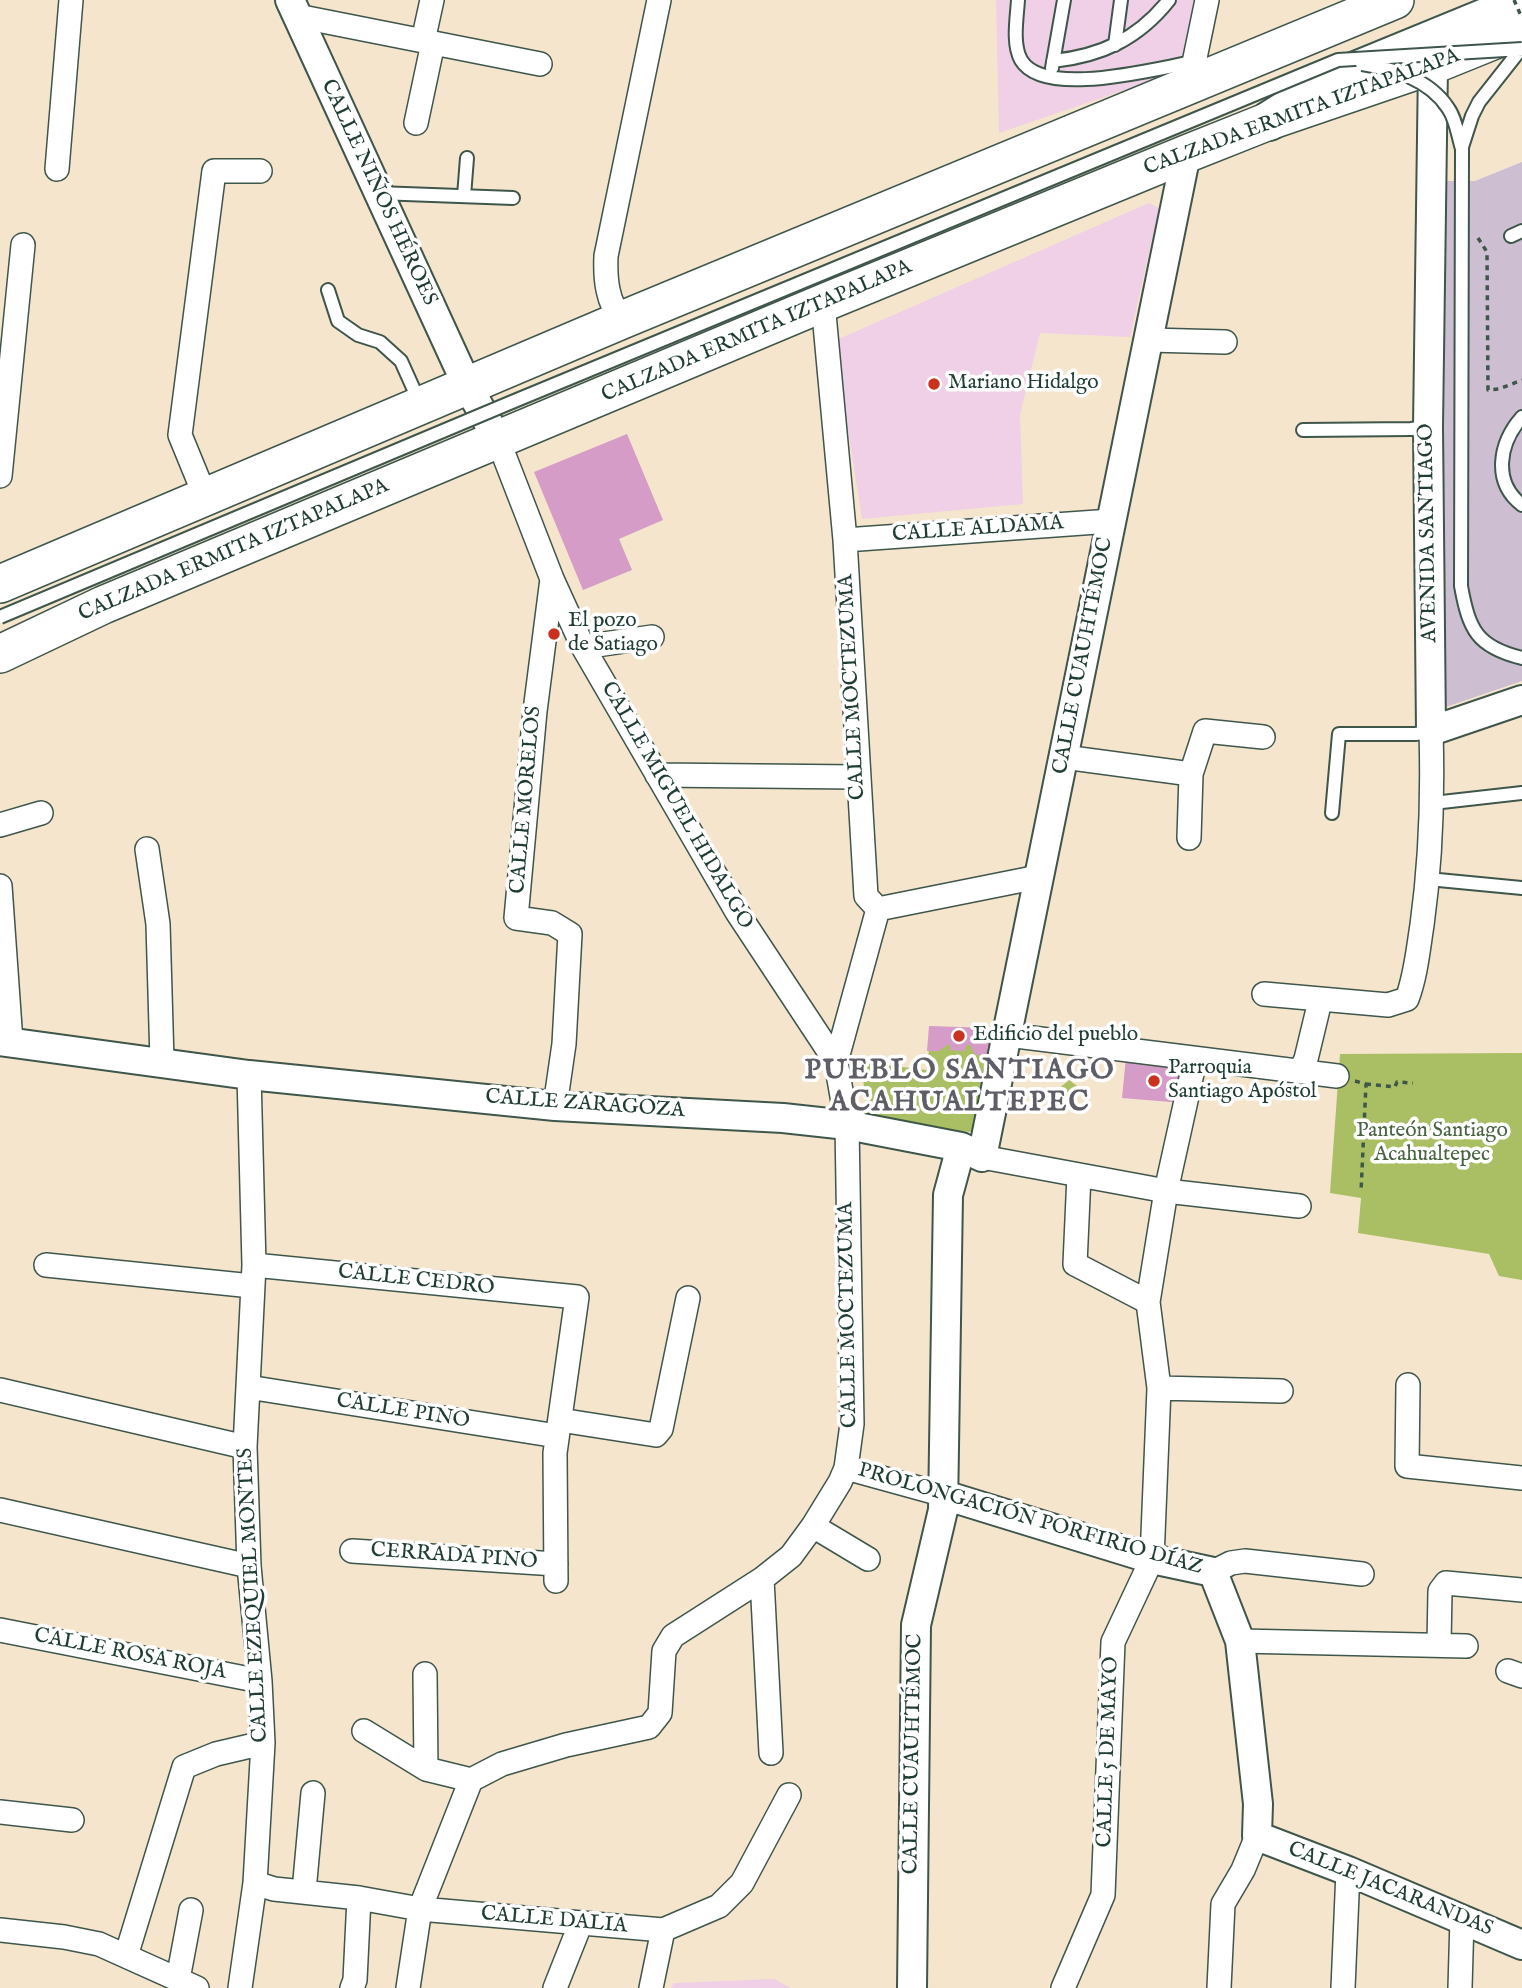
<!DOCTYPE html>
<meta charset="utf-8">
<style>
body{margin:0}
canvas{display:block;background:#f5e5cd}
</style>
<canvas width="1522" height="1988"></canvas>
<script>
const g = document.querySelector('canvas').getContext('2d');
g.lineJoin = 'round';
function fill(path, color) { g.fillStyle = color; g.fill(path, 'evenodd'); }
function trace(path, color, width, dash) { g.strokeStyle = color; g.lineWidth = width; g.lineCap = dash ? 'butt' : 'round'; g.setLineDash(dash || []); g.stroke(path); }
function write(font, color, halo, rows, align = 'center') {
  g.font = font + ' "IM FELL English",serif'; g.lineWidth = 7; g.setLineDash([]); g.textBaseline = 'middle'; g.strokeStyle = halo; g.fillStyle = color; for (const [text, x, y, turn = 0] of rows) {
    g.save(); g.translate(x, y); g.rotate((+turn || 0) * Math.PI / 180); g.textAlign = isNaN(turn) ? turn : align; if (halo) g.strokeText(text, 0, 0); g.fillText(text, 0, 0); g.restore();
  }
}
fill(new Path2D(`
 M996,0H1199L1189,68L999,133Z
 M1149,203L1159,208L1130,337L1040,333L1020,415L1023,504L862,519L834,341Z
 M774,1979L791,1988H671L674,1983Z`), '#efd0e6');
fill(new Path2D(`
 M1522,162V681L1443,708L1445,181H1475Z`), '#cdbed2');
fill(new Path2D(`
 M931,1027L999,1034L977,1130L969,1132L868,1120L861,1062L927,1070Z
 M1522,1053V1280L1499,1276L1489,1254L1358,1233L1361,1198L1330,1193L1340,1054Z
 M1069,1080L1084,1091L1070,1102L1057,1090Z`), '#aabf64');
fill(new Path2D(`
 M627,434L663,520L619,539L632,570L583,590L534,472Z
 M929,1026L989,1028L988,1055H975L970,1045H966L965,1051L950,1050V1045H947L939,1051H927Z
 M1126,1057L1186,1063L1183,1103L1122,1098Z`), '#d49cc7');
const service = new Path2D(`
 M1018,0C1017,17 1012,44 1021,60C1044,99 1157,68 1194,62
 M1115,45L1121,0
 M1053,61C1101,56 1138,39 1169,0
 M1052,68L1064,0
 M1462,149L1461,586C1469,630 1477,647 1522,658
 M378,193L513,198
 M464,196L467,158
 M1511,236L1522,231
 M328,290L338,321L358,335L380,342L401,361L419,401
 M1522,417C1499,443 1492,482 1522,505
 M1303,430L1411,429L1428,427
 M1433,803L1522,793
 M1332,813L1339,734H1416L1431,731
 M1428,879L1522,888`);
const minor = new Path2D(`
 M297,16L540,64
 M423,41L432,0
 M1189,87L1207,0
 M416,123L433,43
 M57,169L71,0
 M823,303L845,540L866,896L878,909L836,1062
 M622,320C607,302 605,279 606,256L659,0
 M1150,340L1225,342
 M0,476L23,245
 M205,496L180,435L214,171H260
 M845,540L1111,521
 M552,579L535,711L516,918L552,923L570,934L564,1044L555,1106
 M583,647L652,637
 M1064,757L1191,774
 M657,775L857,777
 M0,825L41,813
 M1189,838L1191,774L1205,731L1263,737
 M147,849L158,924L162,1061
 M0,886L11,1042
 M878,909L1038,877
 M1264,994L1388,1005L1407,999C1416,975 1418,950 1422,925C1431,860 1433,796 1431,731
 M1008,1035L1337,1076
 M1300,1072L1306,1059L1320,1001
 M982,1157L1166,1191L1299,1206
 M1079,1175L1075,1264L1148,1302
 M46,1265L252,1286
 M254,1265L577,1297L555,1453L556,1581
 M1408,1385L1407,1466L1522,1478
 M248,1387L557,1436
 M1159,1388L1281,1391
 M0,1390L245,1447
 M560,1420L656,1435L661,1429L688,1298
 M846,1468L944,1495
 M0,1510L249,1566
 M813,1526L868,1559
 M352,1551L556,1564
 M1213,1572L1231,1563L1245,1561L1362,1574
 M762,1579L771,1753
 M0,1630L260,1681
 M1240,1641L1466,1646
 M1439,1645L1440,1591L1446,1583L1522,1590
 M1508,1671L1522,1676
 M425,1674L426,1769L471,1780
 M364,1731L426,1769
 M0,1812L72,1820
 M255,1883L274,1889L359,1898L420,1909L663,1930L719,1906L742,1883L789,1795
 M304,1891L313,1793
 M0,1930L64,1937L99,1944L197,1988
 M126,1956L184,1767L216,1754L263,1743
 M178,1979L191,1910
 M240,1988L255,1883L263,1743L260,1681L249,1566L245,1447L254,1265L249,1075
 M352,1988L355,1980L359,1898
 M408,1988L420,1909L471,1780L502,1764L566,1745L649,1727L660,1713L664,1651L673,1636L762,1579L791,1556L813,1526L840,1482L846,1468L852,1424L847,1125L836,1062L737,912L583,647L552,579L498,440
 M555,1988L580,1925
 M651,1988L663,1930
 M1063,1988L1103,1895L1113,1642L1152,1559L1159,1388L1148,1302L1166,1191L1195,1060
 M1219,1988L1223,1904L1243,1870L1257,1836
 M1343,1988L1348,1871
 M1460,1988L1462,1919`);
const tertiary = new Path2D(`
 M290,0L467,385L498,440
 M1433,65L1428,427L1431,731L1522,700
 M0,1041L249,1075L555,1106L783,1118L847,1125L961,1147L982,1157L1186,154
 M944,1495L1152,1559L1213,1572L1240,1641L1258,1804L1257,1836L1348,1871L1522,1945
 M912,1988L916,1625L943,1510L948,1195L961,1147`);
const primary = new Path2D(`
 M0,584L622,320L1395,0
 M0,654L103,605L823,303L1186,154L1269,121L1433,65L1522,29`);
const motorway = new Path2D(`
 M1269,121L1334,80L1522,3`);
trace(service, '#3f564b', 16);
trace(minor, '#3f564b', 26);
trace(tertiary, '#3f564b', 32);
trace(primary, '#3f564b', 40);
trace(motorway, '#3f564b', 42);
trace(new Path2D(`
 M1478,238L1487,252L1488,390L1499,389L1522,380
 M1355,1081L1366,1084L1361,1192
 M1366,1084L1395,1087L1397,1082L1413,1083`), '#3f564b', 3.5, [5, 5]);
trace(service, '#fff', 12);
trace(minor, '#fff', 23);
trace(tertiary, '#fff', 28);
trace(primary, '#fff', 37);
trace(motorway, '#fff', 38);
const serviceBridge = new Path2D(`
 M1362,64C1394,69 1429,79 1448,108C1456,119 1458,136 1462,149
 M1462,147L1472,116L1479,102L1520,50
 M0,617L512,402L1338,60L1522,49`);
trace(serviceBridge, '#3f564b', 16, []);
trace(new Path2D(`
 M1514,0L1522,18`), '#3f564b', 3.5, [5, 5]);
trace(serviceBridge, '#fff', 12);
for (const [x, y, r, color] of [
 [934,384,7,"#c8321e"],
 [554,634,7,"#c8321e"],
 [959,1036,7,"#c8321e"],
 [1154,1081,7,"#c8321e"]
]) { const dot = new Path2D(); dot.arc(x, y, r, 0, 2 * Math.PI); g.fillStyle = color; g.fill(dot); trace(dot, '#fff', 2.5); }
write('21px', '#1f3d34', '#fff', [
 ["CALZADA ERMITA IZTAPALAPA",1302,113,-20],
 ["CALLE NIÑOS HÉROES",378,193,65],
 ["CALZADA ERMITA IZTAPALAPA",757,332,-23],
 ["CALLE ALDAMA",978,530,-4],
 ["AVENIDA SANTIAGO",1429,533,-91],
 ["CALZADA ERMITA IZTAPALAPA",234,551,-23],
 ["CALLE CUAUHTÉMOC",1084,656,-79],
 ["CALLE MOCTEZUMA",853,687,-93],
 ["CALLE MORELOS",527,800,-85],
 ["CALLE MIGUEL HIDALGO",676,806,60],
 ["CALLE ZARAGOZA",585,1105,4],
 ["CALLE CEDRO",416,1281,6],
 ["CALLE MOCTEZUMA",849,1315,-91],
 ["CALLE PINO",403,1412,9],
 ["PROLONGACIÓN PORFIRIO DÍAZ",1030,1520,16],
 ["CERRADA PINO",454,1557,4],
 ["CALLE EZEQUIEL MONTES",254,1595,-93],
 ["CALLE ROSA ROJA",130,1655,11],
 ["CALLE 5 DE MAYO",1109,1752,-88],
 ["CALLE CUAUHTÉMOC",914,1754,-89],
 ["CALLE JACARANDAS",1390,1890,22],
 ["CALLE DALIA",554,1921,5]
]);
write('21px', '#1f3d34', '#fff', [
 ["Mariano Hidalgo",948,384],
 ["El pozo",568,622],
 ["de Satiago",568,646],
 ["Edificio del pueblo",973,1036],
 ["Parroquia",1168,1069],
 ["Santiago Apóstol",1168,1093]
], 'left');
write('21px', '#496442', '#fff', [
 ["Panteón Santiago",1432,1132],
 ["Acahualtepec",1432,1156]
]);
g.letterSpacing = '2px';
write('bold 28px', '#5e5e67', '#fff', [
 ["PUEBLO SANTIAGO",960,1072],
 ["ACAHUALTEPEC",960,1104]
]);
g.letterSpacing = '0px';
</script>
